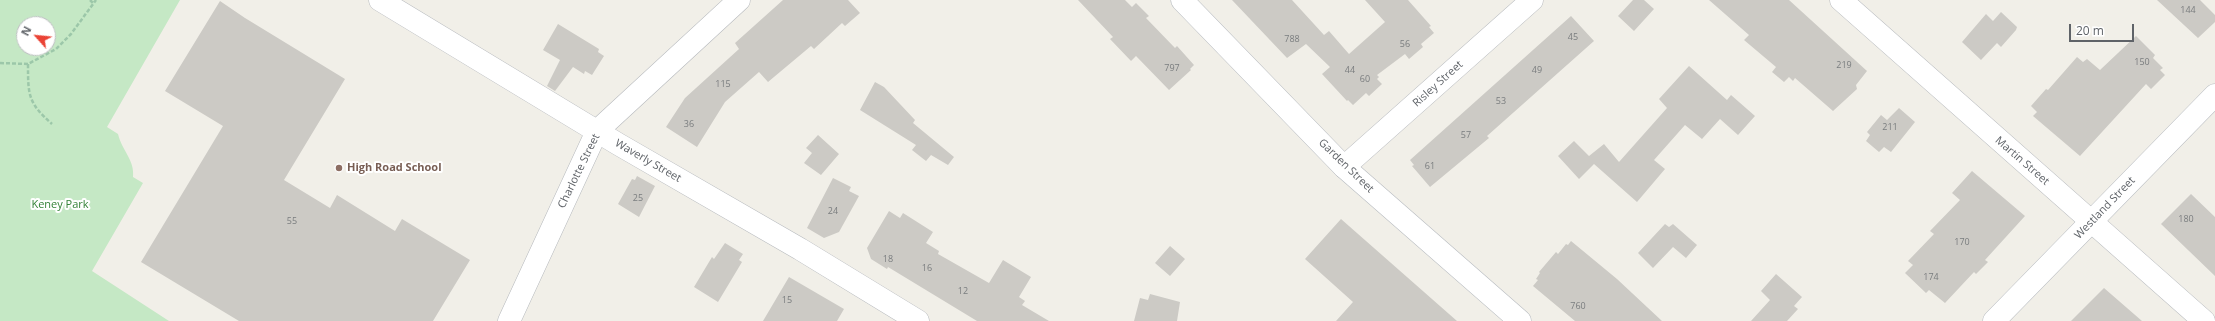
<!DOCTYPE html>
<style>
body{margin:0}
#map{position:relative;width:2215px;height:321px;overflow:hidden;background:#f1efe8;font-family:"Open Sans",sans-serif}
canvas{display:block}
.north{position:absolute;left:16px;top:16px;width:40px;height:40px;box-sizing:border-box;background:#fff;border:1px solid #bfc1c3;border-radius:50%;rotate:297deg;font-size:11px;font-weight:700;line-height:16px;text-align:center;color:#5f6368}
.north::after{content:'';display:block;margin:auto;width:14px;height:18px;background:#ea4335;clip-path:polygon(50% 0,100% 100%,50% 72%,0 100%)}
.scale{position:absolute;left:2069px;top:24px;width:65px;height:18px;box-sizing:border-box;border:2px solid #5f6368;border-top:0;padding-left:5px;font-size:12px;line-height:14px;white-space:nowrap;color:#5f6368;-webkit-text-stroke:3px #fff;paint-order:stroke}
</style>
<div id="map">
<canvas width="2215" height="321"></canvas>
<div class="north">N</div>
<div class="scale">20 m</div>
</div>
<script>
const g = document.querySelector('canvas').getContext('2d');
g.lineJoin = 'round';
function fill(path, color) { g.fillStyle = color; g.fill(path, 'evenodd'); }
function trace(path, color, width, dash) { g.strokeStyle = color; g.lineWidth = width; g.lineCap = dash ? 'butt' : 'round'; g.setLineDash(dash || []); g.stroke(path); }
function write(font, color, halo, rows, align = 'center') {
  g.font = font + ' "Open Sans",sans-serif'; g.lineWidth = 4; g.setLineDash([]); g.textBaseline = 'middle'; g.strokeStyle = halo; g.fillStyle = color; for (const [text, x, y, turn = 0] of rows) {
    g.save(); g.translate(x, y); g.rotate((+turn || 0) * Math.PI / 180); g.textAlign = isNaN(turn) ? turn : align; if (halo) g.strokeText(text, 0, 0); g.fillText(text, 0, 0); g.restore();
  }
}
fill(new Path2D(`
 M0,0H180L107,127L118,134C122,151 135,160 133,177L143,183L92,271L169,321H0ZM24,24H48V48H24Z`), '#c5e8c5');
fill(new Path2D(`
 M783,0H848L860,13L845,26L842,23L814,49L811,46L768,82L759,72L725,102L697,147L666,127L685,98L739,49L735,43Z
 M1078,0H1125L1132,7L1136,3L1149,16L1146,18L1175,48L1177,46L1194,65L1190,69L1191,70L1169,90L1136,56L1131,61L1110,39L1113,37Z
 M1232,0H1292L1324,35L1329,31L1349,54L1385,22L1365,0H1408L1431,26L1429,27L1434,33L1421,44L1423,47L1409,59L1405,54L1377,75L1379,77L1377,79L1382,84L1369,96L1366,93L1353,105L1348,100L1347,101L1322,74L1330,67L1306,44L1287,58Z
 M1633,0H1644L1654,9L1634,31L1618,16Z
 M1709,0H1789L1867,71L1856,85L1857,89L1833,111L1795,78L1793,81L1789,77L1784,82L1772,72L1776,67L1744,40L1749,35Z
 M2157,0H2200L2215,15V22L2198,38Z
 M220,1L245,18L345,79L284,180L330,208L337,195L395,231L402,219L470,260L433,321H239L141,262L223,126L165,91Z
 M2001,12L2017,27L2016,30L2001,47L1997,43L1981,60L1962,42L1986,14L1993,21Z
 M1571,16L1594,41L1487,136L1489,138L1430,187L1412,166L1414,165L1410,160Z
 M558,24L599,49L598,52L604,56L592,75L585,71L584,74L573,67L555,91L547,86L560,60L543,50Z
 M2136,36L2155,55L2153,58L2163,68L2160,70L2165,75L2151,89L2146,84L2080,156L2033,116L2037,112L2031,106L2046,89L2048,90L2077,57L2083,62L2087,59L2100,70Z
 M1689,66L1727,100L1731,95L1755,116L1738,135L1720,119L1702,139L1685,125L1654,160L1665,169L1637,202L1594,164L1579,179L1558,156L1574,141L1589,156L1604,144L1619,162L1667,108L1659,99Z
 M875,82L884,87L915,120L913,123L954,157L948,165L931,155L926,161L912,150L916,145L860,110Z
 M1899,108L1915,122L1891,152L1884,147L1879,152L1866,141L1870,135L1867,132L1881,115L1887,120Z
 M818,135L839,154L821,175L804,163L812,153L806,148Z
 M1972,171L2025,216L1985,260L1988,262L1976,274L1974,272L1945,303L1929,290L1926,293L1905,273L1913,265L1908,261L1934,234L1930,231L1960,200L1952,193Z
 M637,176L655,186L639,217L618,204L632,179L635,180Z
 M833,178L851,187L849,191L859,196L839,232L824,238L807,228Z
 M2191,194L2215,217V276L2161,224Z
 M889,211L900,218L903,213L933,232L926,243L939,251L938,254L989,283L1003,260L1031,277L1019,297L1025,301L1022,305L1049,321H977L888,267L887,269L871,259L867,248Z
 M1341,219L1457,321H1336L1353,302L1305,259Z
 M1665,224L1669,227L1673,224L1697,245L1686,258L1673,247L1653,268L1638,253Z
 M1571,241L1617,279L1662,321H1575L1533,286L1538,280L1536,279L1540,273L1539,272L1556,252L1558,254L1566,244L1568,245Z
 M725,243L743,254L739,260L742,262L718,302L694,287L712,257L714,259Z
 M1170,246L1185,259L1170,276L1155,263Z
 M1776,274L1802,297L1794,306L1798,309L1787,321H1751L1770,300L1761,291Z
 M789,277L844,309L837,321H763Z
 M2104,288L2142,321H2071Z
 M1150,294L1180,302L1177,321H1134L1140,298L1148,300Z`), '#cccac5');
const street = new Path2D(`
 M380,0L618,144L800,249L918,321
 M1841,0L2204,321
 M1344,167L1532,0
 M509,321L597,131L739,0`);
const secondary = new Path2D(`
 M1182,0L1344,167L1520,321
 M1994,321L2215,95`);
trace(street, '#b5b8bc', 23);
trace(secondary, '#b6babf', 23);
trace(new Path2D(`
 M90,0L93,3
 M0,63L28,64L56,49L71,34L96,0
 M28,64C28,95 28,103 52,124`), '#9cc7a9', 2.5, [4, 2]);
trace(street, '#fff', 22);
trace(secondary, '#fff', 22);
for (const [x, y, r, color] of [
 [339,168,4,"#8d6e63"]
]) { const dot = new Path2D(); dot.arc(x, y, r, 0, 2 * Math.PI); g.fillStyle = color; g.fill(dot); trace(dot, '#fff', 1.5); }
write('9px', '#7a7d7f', null, [
 ["144",2188,10],
 ["45",1573,37],
 ["788",1292,39],
 ["56",1405,44],
 ["150",2142,62],
 ["219",1844,65],
 ["797",1172,68],
 ["44",1350,70],
 ["49",1537,70],
 ["60",1365,79],
 ["115",723,84],
 ["53",1501,101],
 ["36",689,124],
 ["211",1890,127],
 ["57",1466,135],
 ["61",1430,166],
 ["25",638,198],
 ["24",833,211],
 ["180",2186,219],
 ["55",292,221],
 ["170",1962,242],
 ["18",888,259],
 ["16",927,268],
 ["174",1931,277],
 ["12",963,291],
 ["15",787,300],
 ["760",1578,306]
]);
write('11px', '#5f6368', '#fff', [
 ["Risley Street",1438,84,-42],
 ["Waverly Street",648,161,30],
 ["Martin Street",2022,161,41],
 ["Garden Street",1346,166,44],
 ["Charlotte Street",579,171,-64],
 ["Westland Street",2105,208,-46]
]);
write('bold 11px', '#785e54', '#fff', [
 ["High Road School",347,168]
], 'left');
write('11px', '#348238', '#fff', [
 ["Keney Park",60,205]
]);
</script>
